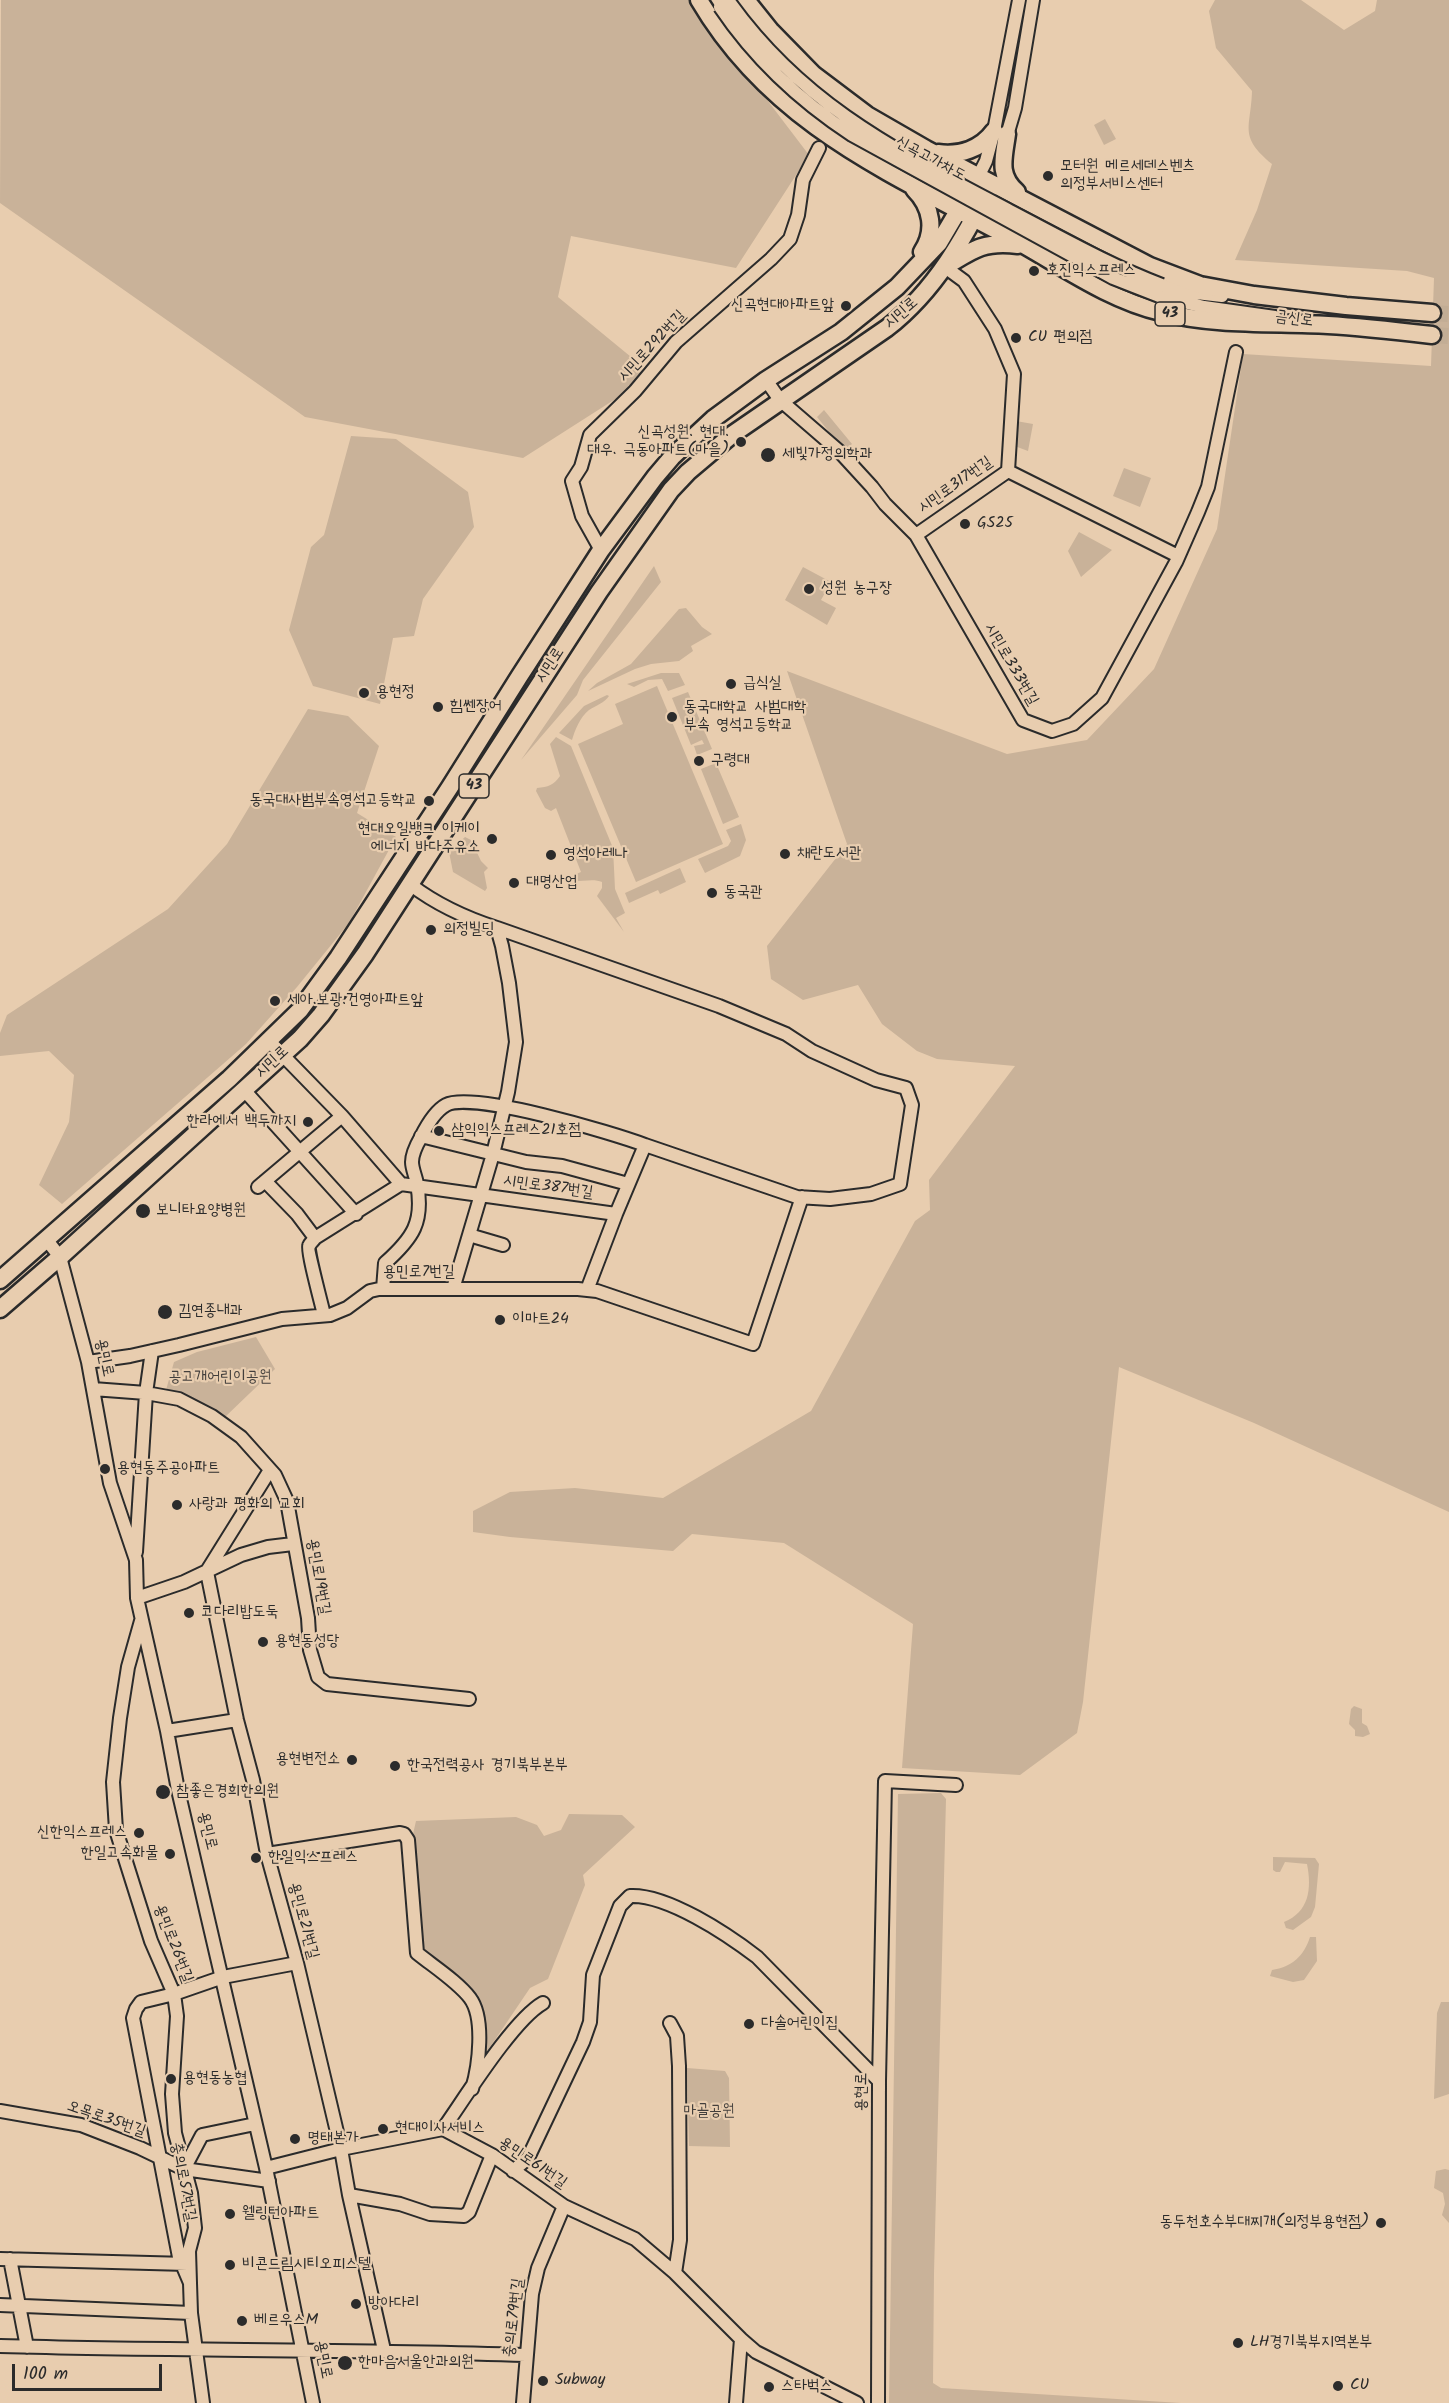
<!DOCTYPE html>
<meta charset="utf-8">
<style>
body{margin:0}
#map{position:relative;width:1449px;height:2403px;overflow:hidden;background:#e8cdaf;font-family:Kalam,sans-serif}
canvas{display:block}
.scale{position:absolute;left:12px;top:2364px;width:150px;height:27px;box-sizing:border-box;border:3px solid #2b2b2b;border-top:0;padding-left:8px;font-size:18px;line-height:21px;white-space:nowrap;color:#2b2b2b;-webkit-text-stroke:4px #e8cdaf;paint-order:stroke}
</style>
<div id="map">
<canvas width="1449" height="2403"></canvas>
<div class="scale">100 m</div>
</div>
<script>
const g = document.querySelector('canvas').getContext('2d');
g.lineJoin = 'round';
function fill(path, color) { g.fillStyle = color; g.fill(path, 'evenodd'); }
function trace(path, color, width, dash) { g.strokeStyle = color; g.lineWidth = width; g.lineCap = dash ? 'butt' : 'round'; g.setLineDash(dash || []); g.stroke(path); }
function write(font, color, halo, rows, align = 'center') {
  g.font = font + ' Kalam,"Poor Story",sans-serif'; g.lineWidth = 4.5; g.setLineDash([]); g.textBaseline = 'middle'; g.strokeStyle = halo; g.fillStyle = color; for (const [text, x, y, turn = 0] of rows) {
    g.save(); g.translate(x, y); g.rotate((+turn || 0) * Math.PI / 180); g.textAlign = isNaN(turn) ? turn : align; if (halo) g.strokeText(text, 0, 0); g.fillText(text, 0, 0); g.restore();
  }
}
fill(new Path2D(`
 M1,0H691L809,155L736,268L571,236L558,297L653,375L523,458L305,417L0,203Z
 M1215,0H1301L1344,30L1375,11L1377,0H1449V1512L1254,1423L1119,1367L1083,1702L1077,1733L1020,1775L902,1768L913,1624L784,1543L692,1534L673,1551L510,1537L473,1532V1511L510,1492L575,1488L663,1498L811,1411L915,1221L930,1210L929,1180L1015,1066L937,1059L917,1051L882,1024L858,985L803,1000L771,979L767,946L847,844L787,671L1007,754L1087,740L1154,669L1217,529L1243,354L1431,366L1434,278L1407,271L1235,260L1257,210L1272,164C1238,136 1251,128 1252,91L1216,48L1209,11Z
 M1105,119L1116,139L1104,145L1094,125Z
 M824,410L852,444L844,450L817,417Z
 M1016,421L1033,424L1028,451L1012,445Z
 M351,436L396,439L468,492L474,527L423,599L414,636L393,638L380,704L313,686L289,630L311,547L324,535Z
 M1124,468L1151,478L1140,507L1113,496Z
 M1079,532L1112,550L1081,577L1068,551Z
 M654,566L661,582L583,680L577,695L521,760Z
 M803,567L831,582L821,600L836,608L827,625L785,600Z
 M686,608L702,627L712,634L691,646L693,651L679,661L651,664L635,669L588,691L597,683L631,664L679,609Z
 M661,673H679L685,685L668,691L662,679L648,680L634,687L627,684Z
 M657,686L723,844L636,882L578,744L623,724L615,704Z
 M688,692L712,749L697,755L694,746L704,744L702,740L691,745L672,698Z
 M607,695L609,696C604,703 597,705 589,710C580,717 575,730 572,740L559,733L584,706Z
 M308,709L348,716L379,746L357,813L396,837L349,923L297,987L246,1044L62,1204L39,1185L69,1122L74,1075L49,1051L0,1056V1033L7,1015L168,909L227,844Z
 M556,737L571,746L613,848L615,889L625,913L616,918L624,932L597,896L602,888V882C594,878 580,882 570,881L569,877L581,872L556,808L551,811L545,808L536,791L537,788C548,787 554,785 560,776L550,744Z
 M716,763L739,817L723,824L701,769Z
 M741,824L746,840L740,856L705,873L698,859L728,846L731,841L726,830Z
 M465,837L471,840L481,861L488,868L484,872L487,888L485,891L453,872L449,852Z
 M680,868L686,882L660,894L658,890L629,903L625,893Z
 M256,1337L275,1369L225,1417L211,1409L166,1390L174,1362L197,1352Z
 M1354,1706L1362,1709V1723L1367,1726L1370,1734L1363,1737L1355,1736V1730L1349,1724L1351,1709Z
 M941,1793L946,1799L934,2273L933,2383L941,2388L1181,2403H889L898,1794Z
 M569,1814L622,1815L635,1827L583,1875L585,1885L548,1979L530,1988L482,2059L478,1995L417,1949L410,1847L416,1821L516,1817L537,1825L544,1836L561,1830Z
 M1273,1857L1315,1858L1319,1864L1315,1907L1311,1917L1293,1930L1286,1928L1284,1922C1309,1912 1312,1889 1307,1864L1285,1862L1280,1872H1276L1273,1870Z
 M1310,1937H1316L1317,1961L1304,1980L1293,1982L1270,1976L1272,1970C1292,1967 1304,1956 1310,1937Z
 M1441,2002H1449V2094L1434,2099L1437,2013Z
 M687,2068L725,2071L729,2078L730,2147L689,2146Z
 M1445,2169L1449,2170V2223L1442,2215L1445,2204L1443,2193L1434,2188L1436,2171Z`), '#c9b299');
trace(new Path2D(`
 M1432,313L1449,314
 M1432,335L1449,336`), '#c2ad95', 16, [16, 8]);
const minor = new Path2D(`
 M1005,142L1015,108L1033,0
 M978,177L986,161L994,131L1019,0
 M1162,285L1188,292L1222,296
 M1159,296L1204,307L1275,317
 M766,380L780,400L839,451L872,487L885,504L916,535L1023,720L1052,731L1073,724L1102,698L1176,562L1198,512L1208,487L1236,352
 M1008,471L1178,556
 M916,535L1008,471L1014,374L995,329L964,281L945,267
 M601,550L582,516L572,481L581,467L590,435L635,391L676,342L771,259L790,239L798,215L803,180L819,148
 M411,885C436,904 466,918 497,928L502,946L509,983L516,1042L508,1092L493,1154L453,1289
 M269,1041L342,1116L401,1184L616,1214L645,1145L797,1197L830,1199L871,1194L900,1184L912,1105L906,1088L876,1080L812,1051L786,1034L719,1006L497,928
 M244,1090L356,1214
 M421,1136L526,1162L562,1166L628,1184
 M265,1181L297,1214L315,1238C313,1241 310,1243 309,1246C307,1250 322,1306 324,1315
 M258,1187L342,1116
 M469,1235L503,1245
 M315,1238L401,1184
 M46,1239L60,1257L88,1362L110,1483L136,1560L137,1598L167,1731L178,1790L266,2168L313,2403
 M383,1289L385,1263C413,1238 424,1222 417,1184C416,1177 412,1169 412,1162C412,1153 417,1144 421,1137C427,1125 435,1111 446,1105C473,1091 613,1133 645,1145
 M587,1290L616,1214
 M88,1362L130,1356L179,1345L282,1319L330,1315L347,1308L370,1291L379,1289H578L597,1291L753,1344L802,1197
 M93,1389L146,1393L152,1351
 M136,1552L146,1393L179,1399L212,1416L241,1437L275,1475L287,1501L290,1518L308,1618L310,1650L318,1677L327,1684L469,1699
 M207,1571L270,1470
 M207,1572L237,1720L253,1780L267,1854L297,1963L341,2149L349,2195L384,2350
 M137,1598L184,1582L241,1555L268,1547L293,1544
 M141,1621L128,1667L120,1718L113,1782L116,1830L151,1941L174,1994L177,2016L172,2094L175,2133L191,2193L195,2228L189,2251L190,2283
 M167,1731L237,1720
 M267,1854L400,1833L404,1834L408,1840L417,1953C433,1966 458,1982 470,1998C485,2018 479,2066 472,2089
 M670,2023L677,2036L679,2066L680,2240L675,2273
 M0,2111L81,2125L140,2148L184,2169L269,2181
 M443,2129C465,2098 513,2020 543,2003
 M266,2168L341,2149L443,2129L492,2155L564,2206L635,2239L675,2273L741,2339L756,2352L857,2403
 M184,2169L202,2135L255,2124
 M513,2171L528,2158L583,2042L590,2022L593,1975L620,1906L630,1896C667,1894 727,1934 757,1957L879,2081
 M349,2195L400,2204L430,2214L464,2216L469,2212L492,2155
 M0,2259L187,2264
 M10,2259L27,2347
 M0,2305L191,2313
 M0,2346C175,2351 351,2349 526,2355
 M203,2403L191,2313L190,2283L179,2257L133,2018L136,2009L141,2002L174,1994L223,1977L297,1963
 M523,2403L532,2294L538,2268L564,2206
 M736,2403L741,2339
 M878,2403L879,2081L885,1781L956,1785`);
const major = new Path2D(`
 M699,0C773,126 893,174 1015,240C1062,266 1109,300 1161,312C1216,326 1272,322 1328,325C1362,327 1397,331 1432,335
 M746,0L770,30L814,75L867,115L926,149L1150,266L1200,285L1254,295L1346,306L1432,313
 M1007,134C1004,157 997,175 1017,192
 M938,153C960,156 981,149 994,131
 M914,189C932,207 936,231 922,252
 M948,265C975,248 986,241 1018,245
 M0,1280L229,1079L300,1010L338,958L450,787L519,677L601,550L655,477L672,457L713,419L766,380L841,332L897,287L939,243L978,177
 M0,1309L60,1257L300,1039L321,1015L365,954L599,592L671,490L688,472L733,434L887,328C936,290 964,238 992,184`);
trace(minor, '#2b2b2b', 16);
trace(major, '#2b2b2b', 21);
trace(minor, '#e8cdaf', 12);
trace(major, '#e8cdaf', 16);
const minorBridge = new Path2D(`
 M728,0C803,106 899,152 1010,211C1060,237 1109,265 1162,285
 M720,7C755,59 800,101 852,135L1113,278L1159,296`);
trace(minorBridge, '#2b2b2b', 16, []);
trace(minorBridge, '#e8cdaf', 12);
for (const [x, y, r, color] of [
 [1048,176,6,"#2b2b2b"],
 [1034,271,6,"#2b2b2b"],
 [846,306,6,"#2b2b2b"],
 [1016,338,6,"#2b2b2b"],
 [741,442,6,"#2b2b2b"],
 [768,455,8,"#2b2b2b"],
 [965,524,6,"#2b2b2b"],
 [809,589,6,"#2b2b2b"],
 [731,684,6,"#2b2b2b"],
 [364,693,6,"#2b2b2b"],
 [438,707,6,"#2b2b2b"],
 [672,717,6,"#2b2b2b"],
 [699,761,6,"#2b2b2b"],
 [429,801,6,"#2b2b2b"],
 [492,839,6,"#2b2b2b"],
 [785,854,6,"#2b2b2b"],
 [551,855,6,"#2b2b2b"],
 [514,883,6,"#2b2b2b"],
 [712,893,6,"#2b2b2b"],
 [431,930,6,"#2b2b2b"],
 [275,1001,6,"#2b2b2b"],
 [308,1122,6,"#2b2b2b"],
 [439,1131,6,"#2b2b2b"],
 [143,1211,8,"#2b2b2b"],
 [165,1312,8,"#2b2b2b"],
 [500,1320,6,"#2b2b2b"],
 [105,1469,6,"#2b2b2b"],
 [177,1505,6,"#2b2b2b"],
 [189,1613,6,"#2b2b2b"],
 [263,1642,6,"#2b2b2b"],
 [352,1760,6,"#2b2b2b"],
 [395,1766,6,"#2b2b2b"],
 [163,1792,8,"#2b2b2b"],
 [139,1833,6,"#2b2b2b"],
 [170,1854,6,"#2b2b2b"],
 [256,1858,6,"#2b2b2b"],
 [749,2024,6,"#2b2b2b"],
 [171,2079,6,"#2b2b2b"],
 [383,2129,6,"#2b2b2b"],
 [295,2139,6,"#2b2b2b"],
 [230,2214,6,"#2b2b2b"],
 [1381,2223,6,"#2b2b2b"],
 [230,2265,6,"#2b2b2b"],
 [356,2304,6,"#2b2b2b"],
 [242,2321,6,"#2b2b2b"],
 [1238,2343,6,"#2b2b2b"],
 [345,2363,8,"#2b2b2b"],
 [543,2381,6,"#2b2b2b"],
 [1338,2386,6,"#2b2b2b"],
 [769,2387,6,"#2b2b2b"]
]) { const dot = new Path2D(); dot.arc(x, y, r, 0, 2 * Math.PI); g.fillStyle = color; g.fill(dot); trace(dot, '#e8cdaf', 2); }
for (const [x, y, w] of [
 [1170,314,30],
 [474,786,30]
]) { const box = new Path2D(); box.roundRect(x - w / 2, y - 12, w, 24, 4.5); g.fillStyle = '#e8cdaf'; g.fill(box); trace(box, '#2b2b2b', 1.5); }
write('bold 15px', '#2b2b2b', null, [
 ["43",1170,314],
 ["43",474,786]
]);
write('16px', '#2b2b2b', '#e8cdaf', [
 ["신곡고가차도",930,160,28],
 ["시민로",902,314,-41],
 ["금신로",1294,320,8],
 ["시민로292번길",653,347,-47],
 ["시민로317번길",956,486,-35],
 ["시민로333번길",1010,665,60],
 ["시민로",551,666,-57],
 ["시민로",273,1063,-43],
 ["시민로387번길",548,1188,8],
 ["용민로7번길",419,1273],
 ["용민로",103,1358,78],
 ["용민로19번길",317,1577,80],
 ["용민로",206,1831,76],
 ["용민로21번길",302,1921,75],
 ["용민로26번길",172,1944,69],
 ["용현로",863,2092,-89],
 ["오목로35번길",106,2120,19],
 ["용민로61번길",532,2164,34],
 ["충의로57번길",182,2182,79],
 ["충의로79번길",515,2318,-83],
 ["용민로",322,2360,79]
]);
write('16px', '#2b2b2b', '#e8cdaf', [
 ["모터원 메르세데스벤츠",1060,167],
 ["의정부서비스센터",1060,185],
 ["호진익스프레스",1046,271],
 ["신곡현대아파트앞",834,306,"right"],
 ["CU 편의점",1028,338],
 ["신곡성원. 현대.",729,433,"right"],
 ["대우. 극동아파트(마을)",729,451,"right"],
 ["세빛가정의학과",782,455],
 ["GS25",977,524],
 ["성원 농구장",821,589],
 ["급식실",743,684],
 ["용현정",376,693],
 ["힘쎈장어",450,707],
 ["동국대학교 사범대학",684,708],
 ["부속 영석고등학교",684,726],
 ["구령대",711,761],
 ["동국대사범부속영석고등학교",417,801,"right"],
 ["현대오일뱅크 이케이",480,830,"right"],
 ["에너지 바다주유소",480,848,"right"],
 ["채란도서관",797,854],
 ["영석아레나",563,855],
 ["대명산업",526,883],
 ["동국관",724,893],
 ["의정빌딩",443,930],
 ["세아.보광.건영아파트앞",287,1001],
 ["한라에서 백두까지",296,1122,"right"],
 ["삼익익스프레스21호점",451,1131],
 ["보니타요양병원",156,1211],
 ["김연종내과",178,1312],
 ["이마트24",512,1320],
 ["용현동주공아파트",117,1469],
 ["사랑과 평화의 교회",189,1505],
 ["코다리밥도둑",201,1613],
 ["용현동성당",275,1642],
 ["용현변전소",340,1760,"right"],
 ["한국전력공사 경기북부본부",407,1766],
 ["참좋은경희한의원",176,1792],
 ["신한익스프레스",127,1833,"right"],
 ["한일고속화물",158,1854,"right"],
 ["한일익스프레스",268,1858],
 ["다솔어린이집",761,2024],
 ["용현동농협",183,2079],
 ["현대이사서비스",395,2129],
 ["명태본가",307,2139],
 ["웰링턴아파트",242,2214],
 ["동두천호수부대찌개(의정부용현점)",1369,2223,"right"],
 ["비콘드림시티오피스텔",242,2265],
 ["방아다리",368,2304],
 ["베르우스M",254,2321],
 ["LH경기북부지역본부",1250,2343],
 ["한마음서울안과의원",358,2363],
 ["Subway",555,2381],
 ["CU",1350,2386],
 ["스타벅스",781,2387]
], 'left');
write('16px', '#433f3c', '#e8cdaf', [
 ["공고개어린이공원",220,1378],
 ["마골공원",709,2112]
]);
</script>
